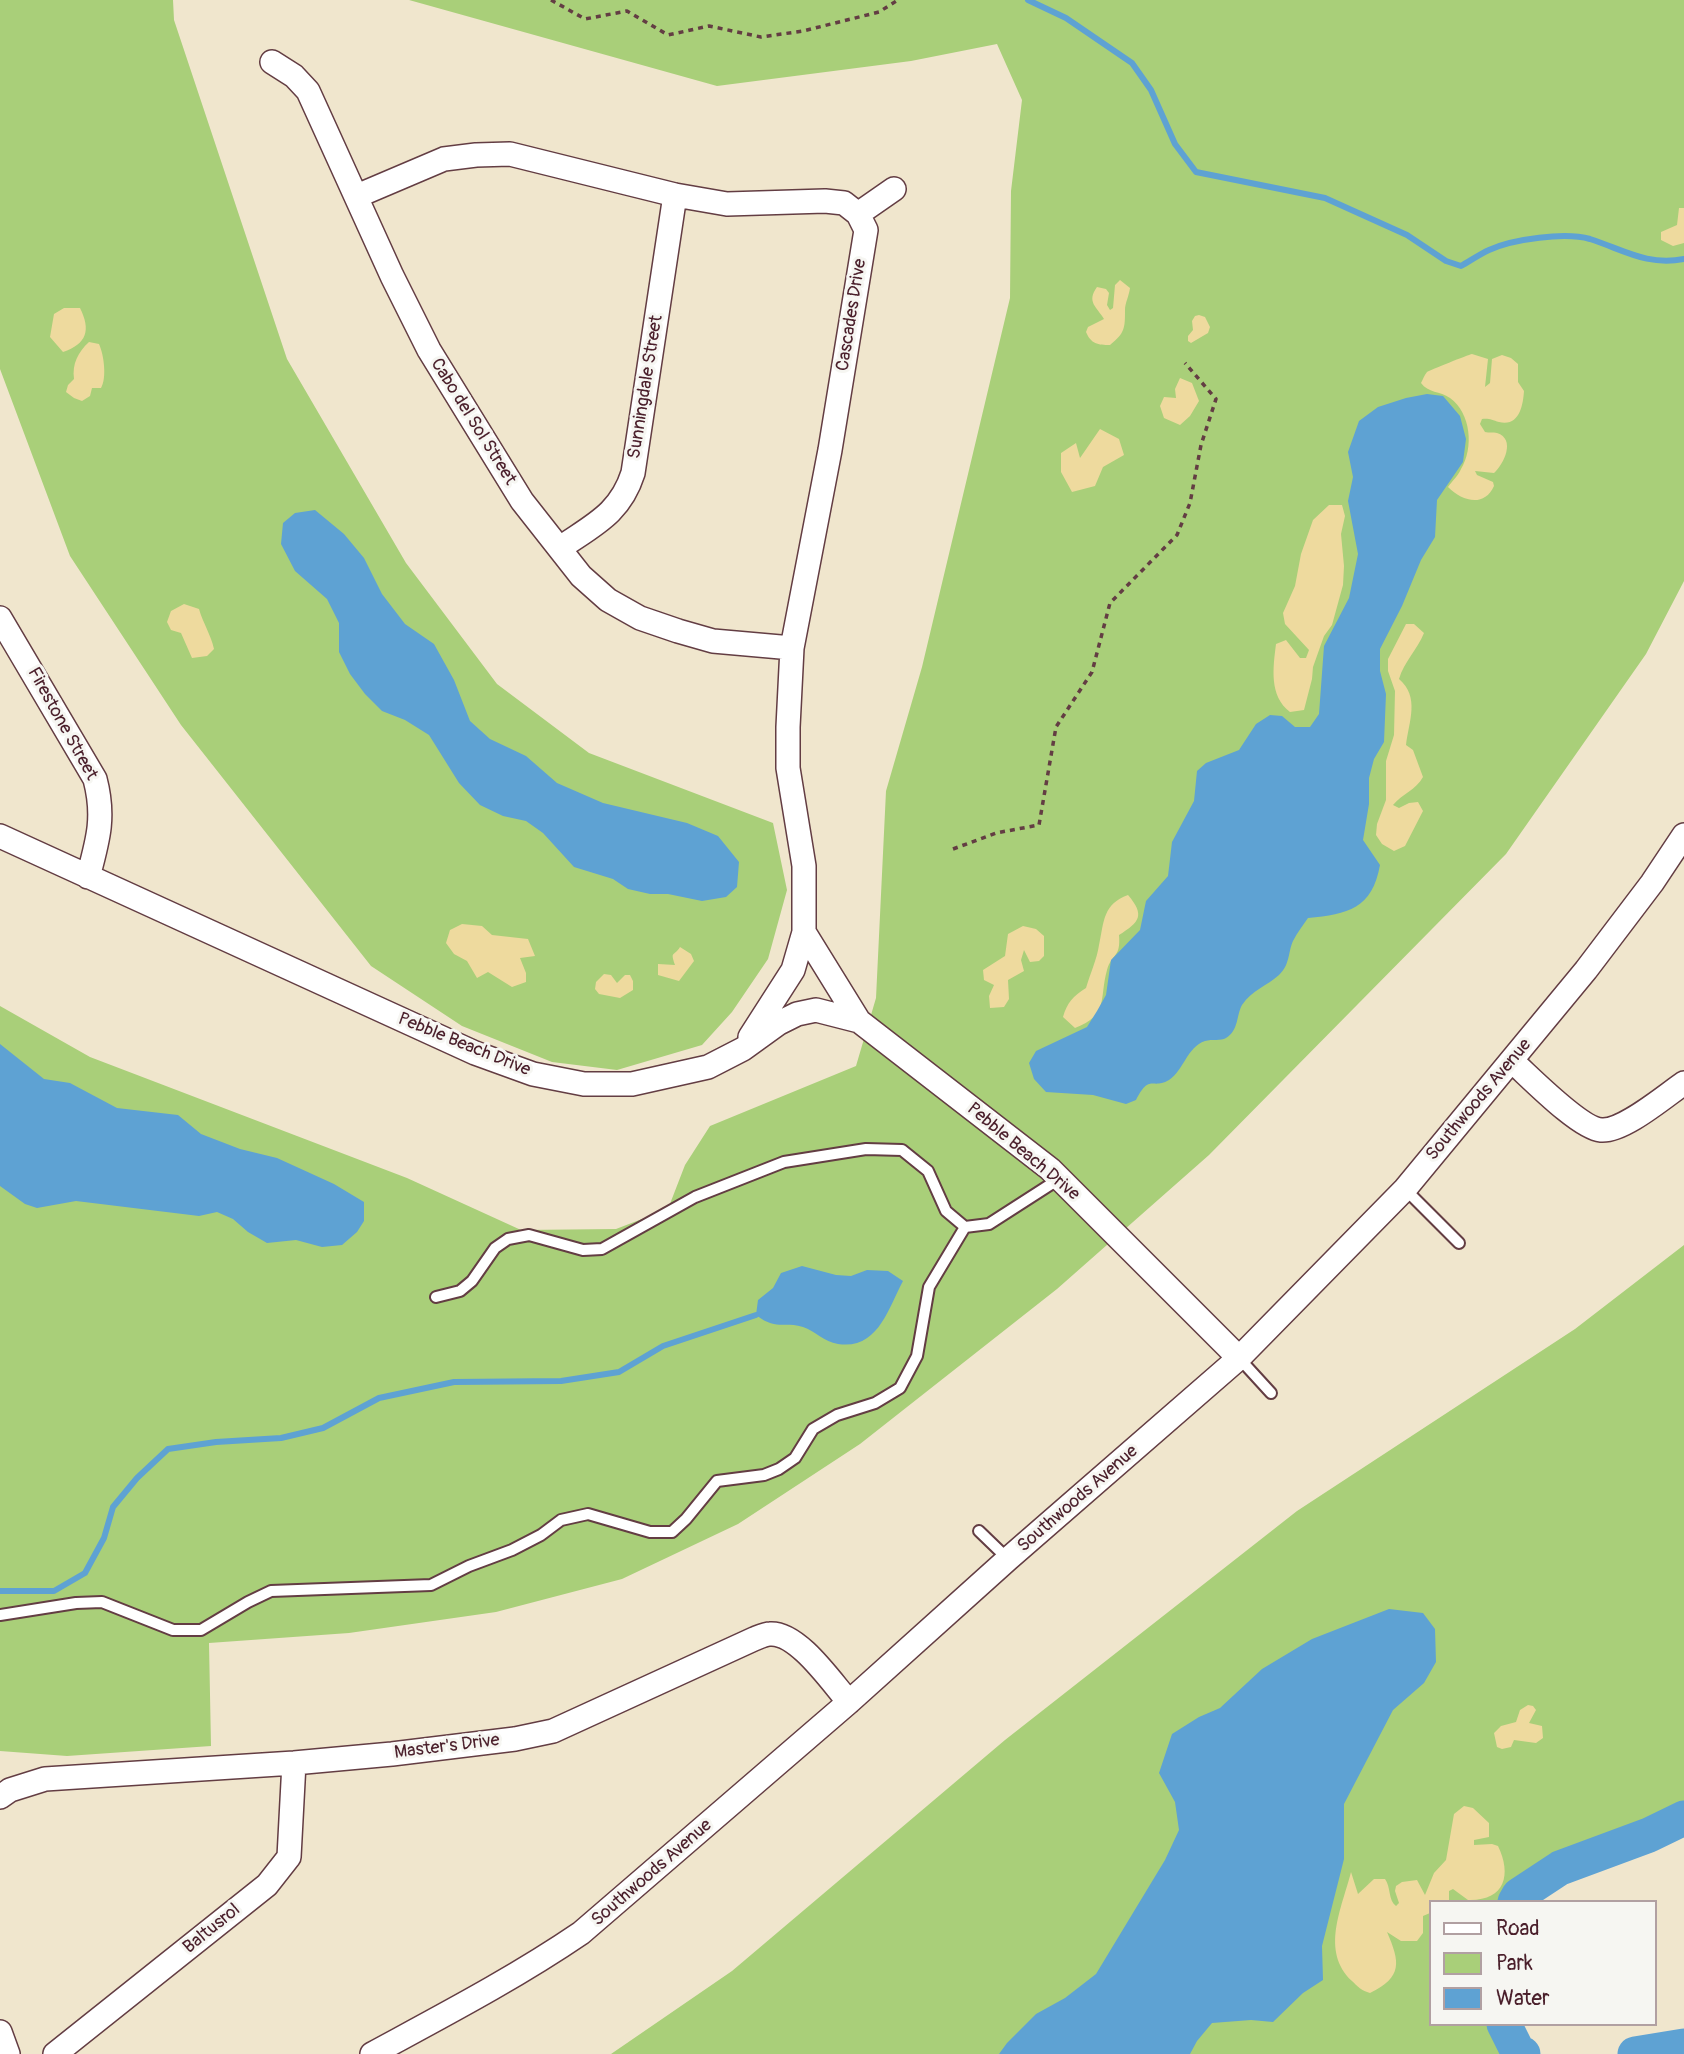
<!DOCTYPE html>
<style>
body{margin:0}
#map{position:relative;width:1684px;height:2054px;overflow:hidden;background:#f0e6cd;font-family:Pangolin,sans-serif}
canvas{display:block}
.legend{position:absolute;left:1429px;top:1900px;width:228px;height:126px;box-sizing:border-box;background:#f6f6f2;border:2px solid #b1a0a2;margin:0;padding:9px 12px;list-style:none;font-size:21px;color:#4a1f2b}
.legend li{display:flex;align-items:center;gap:14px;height:35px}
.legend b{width:35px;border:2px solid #b1a0a2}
</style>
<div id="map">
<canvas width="1684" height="2054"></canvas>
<ul class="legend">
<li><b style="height:9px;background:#fff"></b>Road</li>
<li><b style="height:19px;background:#a9cf79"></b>Park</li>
<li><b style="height:19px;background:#5ea2d3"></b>Water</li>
</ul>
</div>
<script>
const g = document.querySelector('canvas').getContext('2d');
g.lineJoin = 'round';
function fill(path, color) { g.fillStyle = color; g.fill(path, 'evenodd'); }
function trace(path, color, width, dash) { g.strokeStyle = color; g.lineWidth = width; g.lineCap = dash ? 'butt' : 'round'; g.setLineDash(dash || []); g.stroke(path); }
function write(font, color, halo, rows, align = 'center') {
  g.font = font + ' Pangolin,sans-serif'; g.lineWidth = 6; g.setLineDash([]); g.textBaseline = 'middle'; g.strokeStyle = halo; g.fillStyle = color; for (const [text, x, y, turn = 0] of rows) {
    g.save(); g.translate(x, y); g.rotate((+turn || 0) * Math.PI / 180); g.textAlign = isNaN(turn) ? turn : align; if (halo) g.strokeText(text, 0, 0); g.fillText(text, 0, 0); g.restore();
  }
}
fill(new Path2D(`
 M0,0H173L174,20L287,359L406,563L497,684L589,753L773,823L787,890L768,959L732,1012L702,1045L617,1070L552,1062L462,1026L371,966L181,725L70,556L0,369Z
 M409,0H1684V581L1646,654L1506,854L1209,1155L1057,1289L860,1444L738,1524L622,1579L496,1612L349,1633L209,1643L211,1746L67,1756L0,1751V1006L90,1057L407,1178L521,1230L616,1229L668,1209L685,1165L710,1126L856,1066L876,998L886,791L922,667L1010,298L1011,191L1022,100L997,44L911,61L717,86Z
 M1684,1245V1818L1649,1835L1560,1868L1519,1895L1515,1902H1430V2024H1504L1518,2052L1523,2054H611L732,1971L1005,1740L1297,1511L1575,1329Z`), '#a9cf79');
fill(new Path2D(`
 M1679,208H1684V243L1673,246L1661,240V232L1677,225Z
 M1120,280L1130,288C1129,296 1125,303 1125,310C1125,328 1125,333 1110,345C1098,345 1091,344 1086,332L1088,327L1104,319C1097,307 1086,302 1097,287L1106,289L1109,293L1107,305L1110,310L1113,308L1115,285Z
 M64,308H80C91,330 87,344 63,352L50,337L54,314Z
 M1199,315L1205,317L1210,327L1208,333L1191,343L1188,341V336L1193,330L1192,321L1195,316Z
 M89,342L99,344C104,355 107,378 101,388H92L90,396L82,401L74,398L66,392L68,385L74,379C72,364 78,352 89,342Z
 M1472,354L1488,359L1485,387L1490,383L1492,359L1502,355L1511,358L1518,364V382L1524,391C1523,406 1519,427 1499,422C1492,420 1489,418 1482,419L1480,424L1485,432C1489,433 1493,432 1497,433C1516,439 1504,464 1494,473L1475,471L1477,475L1493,482L1494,486C1484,508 1462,501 1448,487C1453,480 1458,476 1461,469C1474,448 1471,413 1450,398C1440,391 1428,393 1421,383C1423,379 1424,376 1427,372C1430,370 1468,355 1472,354Z
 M1180,378L1192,383L1199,401L1190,416L1180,425L1164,418L1160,406L1164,397L1176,398L1175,389Z
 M1100,429L1119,439L1124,455L1103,467L1095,486L1072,492L1061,472V453L1076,443L1080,458Z
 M1329,505H1342L1345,516L1341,534L1344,566L1343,585L1332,625L1324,636L1313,667L1312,679L1304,710L1290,712C1269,696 1273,668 1276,644L1286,640L1300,658H1306L1309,650L1285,624L1283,613L1295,586L1301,554L1313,520Z
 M184,604L199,609C203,623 211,635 214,649L207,656L192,658L181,633L171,630L167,622L171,611Z
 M1406,624H1414L1424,633C1417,650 1404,662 1399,679C1420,697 1409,721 1406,745L1413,750L1423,777C1416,790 1402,794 1393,805L1399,808L1409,803L1418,802L1423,811L1405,846L1394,851L1382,844L1376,835L1377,824L1386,800V761L1394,735L1395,691L1388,671V659Z
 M1128,895C1145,915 1140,922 1119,935C1121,958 1112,953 1107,970C1099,999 1109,1015 1075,1028L1063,1017C1067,1003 1073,996 1086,988C1090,974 1097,959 1099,945C1104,921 1103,904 1128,895Z
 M462,924L482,926L492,935L528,939L535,956L520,958L526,973V982L512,987L488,972L477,978L467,961L454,954L446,943L450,930Z
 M1023,926L1036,929L1044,936V956L1039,961L1030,962L1024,950L1021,960L1024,971L1008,980L1009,999L1004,1007L990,1008L989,996L994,985L984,980L983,970L1005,956L1008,934Z
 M680,947L691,954L694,961L679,981L658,975V964L675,965C670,950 674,957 680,947Z
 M604,974L611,975L617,983L625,975H630L633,981V990L620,998L599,994L595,989L596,982Z
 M1528,1705L1533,1706L1536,1710L1529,1723L1542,1726L1543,1738L1536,1743L1514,1740L1511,1747L1502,1749L1497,1747L1494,1733L1501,1726L1516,1722L1520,1710Z
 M1464,1806L1473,1808L1489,1823V1837L1474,1840V1845L1492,1844L1498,1846C1512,1875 1505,1901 1468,1900L1453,1889L1449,1891V1902H1430V1913L1423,1916V1933L1417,1941H1401L1387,1932C1400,1962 1403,1977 1370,1993C1362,1991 1357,1986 1352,1981C1320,1951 1342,1908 1351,1872L1358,1894L1374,1879H1385C1391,1887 1388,1900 1396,1906L1399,1903L1395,1891L1396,1886L1402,1882L1417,1880L1425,1895L1434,1873L1446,1860L1454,1814Z`), '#eeda9e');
fill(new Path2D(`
 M1427,394L1443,396L1460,416L1466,439L1463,462L1437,500L1435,537L1421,560L1402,606L1380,649V671L1386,694L1384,742L1374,759L1369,778V804L1363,840L1380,865C1372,909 1348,914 1308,918C1303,925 1297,933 1293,941C1288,952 1290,965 1279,975C1267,986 1252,990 1242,1005C1236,1016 1239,1030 1226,1038C1221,1041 1212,1039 1205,1041C1187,1047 1184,1070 1169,1080C1152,1090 1150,1073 1136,1100L1126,1104L1093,1095L1046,1092L1034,1079L1029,1063L1036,1051L1087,1027L1097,1011L1106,995L1111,960L1140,930L1146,901L1168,876L1172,842L1194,801L1197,771L1206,763L1239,750L1256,724L1270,715L1282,716L1295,727H1310L1319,714L1324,646L1349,598L1358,554L1348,501L1353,477L1348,452L1359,421L1378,407L1406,398Z
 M315,510L344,534L364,558L382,594L405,624L434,644L454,680L470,721L490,739L526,756L557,783L603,803L687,823L718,836L739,862L737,887L726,897L702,901L668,894H650L628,889L613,879L574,867L543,833L526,821L503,816L480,805L459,783L429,735L405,720L382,711L365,694L350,674L339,652V623L327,599L295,571L281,544L283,523L295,513Z
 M0,1044L44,1079L70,1083L117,1108L178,1115L201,1134L240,1149L277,1158L334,1184L364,1202V1221L357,1232L342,1245L322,1247L296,1240L267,1243L248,1232L233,1219L217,1212L199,1216L76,1201L37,1208L25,1204L0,1186Z
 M802,1266L836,1275L851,1276L867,1270L888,1271L903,1281C888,1309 878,1350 838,1344C824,1342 815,1331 803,1327C782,1321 777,1331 756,1315L758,1300L773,1288L781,1273Z
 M1389,1609L1423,1613L1435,1629L1436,1662L1424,1683L1393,1710L1344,1804V1859L1322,1946L1323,1980L1303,1993L1273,2022L1251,2020L1212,2023L1197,2041L1190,2054H999L1007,2043L1036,2014L1065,1998L1096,1974L1165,1860L1179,1830L1175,1802L1159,1773L1172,1734L1199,1717L1220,1708L1262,1669L1312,1639Z`), '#5ea2d3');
trace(new Path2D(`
 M1028,0L1066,18L1132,63L1151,90L1175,144L1196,172L1325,198L1407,235L1446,261L1461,266C1470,261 1480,254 1489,250C1513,239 1565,232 1590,239C1624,250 1647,266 1684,259
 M0,1591H54L85,1573L104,1538L113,1507L137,1478L168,1449L216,1442L281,1438L323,1428L379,1398L454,1382L561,1381L619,1372L663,1346L756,1315`), '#5ea2d3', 6);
trace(new Path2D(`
 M1515,1902L1519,1895L1560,1868L1649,1835L1684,1818
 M1504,2024L1518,2052L1523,2054
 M1635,2054L1684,2046`), '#5ea2d3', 35);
const lane = new Path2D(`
 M1405,1189L1459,1243
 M436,1297L460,1291L472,1281L495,1248L508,1239L529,1235L583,1250L602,1249L695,1197L784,1162L866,1149L902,1150L928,1171L946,1211L965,1227L989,1224L1059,1179
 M1239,1358L1271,1393
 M979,1531L1008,1559
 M0,1615L76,1603L102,1602L173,1630H201L248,1602L271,1591L431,1585L469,1566L512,1550L541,1535L561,1520L588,1514L650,1532H672L686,1519L717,1481L764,1475L779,1469L795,1458L813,1429L837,1415L875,1403L900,1388L917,1356L929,1287L965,1227`);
const street = new Path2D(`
 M272,62L294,76L308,91L392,276L429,350L522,501L581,576L608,600L640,618L678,631L713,641L792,648
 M357,196L444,159L476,155L510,154L675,195L727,204L825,201L844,203L858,214L866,230L830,450L792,648L788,727V768L804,866V932L793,970L750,1037
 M858,214L894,189
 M560,548C593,525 620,514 633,473L675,195
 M0,618L95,779C105,817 98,840 88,877
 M0,836L475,1053L533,1074L584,1084H632L708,1067L743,1049L779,1023L797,1014L816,1010L859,1021L1050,1169L1239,1358
 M804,932L859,1021
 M1512,1061C1530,1077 1579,1128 1601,1130C1623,1132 1665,1096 1684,1083
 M0,1797L10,1790L45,1779L294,1763L392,1754L515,1739L553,1731L754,1639C759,1637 765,1634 770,1634C798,1632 832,1683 849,1702
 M0,2032L8,2054
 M55,2054L267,1885L289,1857L294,1763
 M372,2054C442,2016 515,1978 581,1933L849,1702L1008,1559L1239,1358L1405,1189L1586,970L1652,883L1684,835`);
trace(lane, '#633d43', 14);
trace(street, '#633d43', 26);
trace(new Path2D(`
 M551,0L585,19L627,11L668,35L709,26L761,37L803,31L879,12L898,0
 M953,849L996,833L1039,825L1056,727L1092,672L1110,603L1177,535L1190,503L1201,445L1216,399L1185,363`), '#633d43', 3.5, [5, 5]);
trace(lane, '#fff', 10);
trace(street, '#fff', 23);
write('18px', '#4a1f2b', '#f6f6f2', [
 ["Cascades Drive",852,315,-81],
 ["Sunningdale Street",646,387,-81],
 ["Cabo del Sol Street",473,422,58],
 ["Firestone Street",62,724,61],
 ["Pebble Beach Drive",464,1045,22],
 ["Southwoods Avenue",1479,1100,-50],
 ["Pebble Beach Drive",1023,1152,40],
 ["Southwoods Avenue",1078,1499,-41],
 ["Master's Drive",447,1747,-7],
 ["Southwoods Avenue",652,1873,-41],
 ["Baltusrol",212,1929,-39]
]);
</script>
